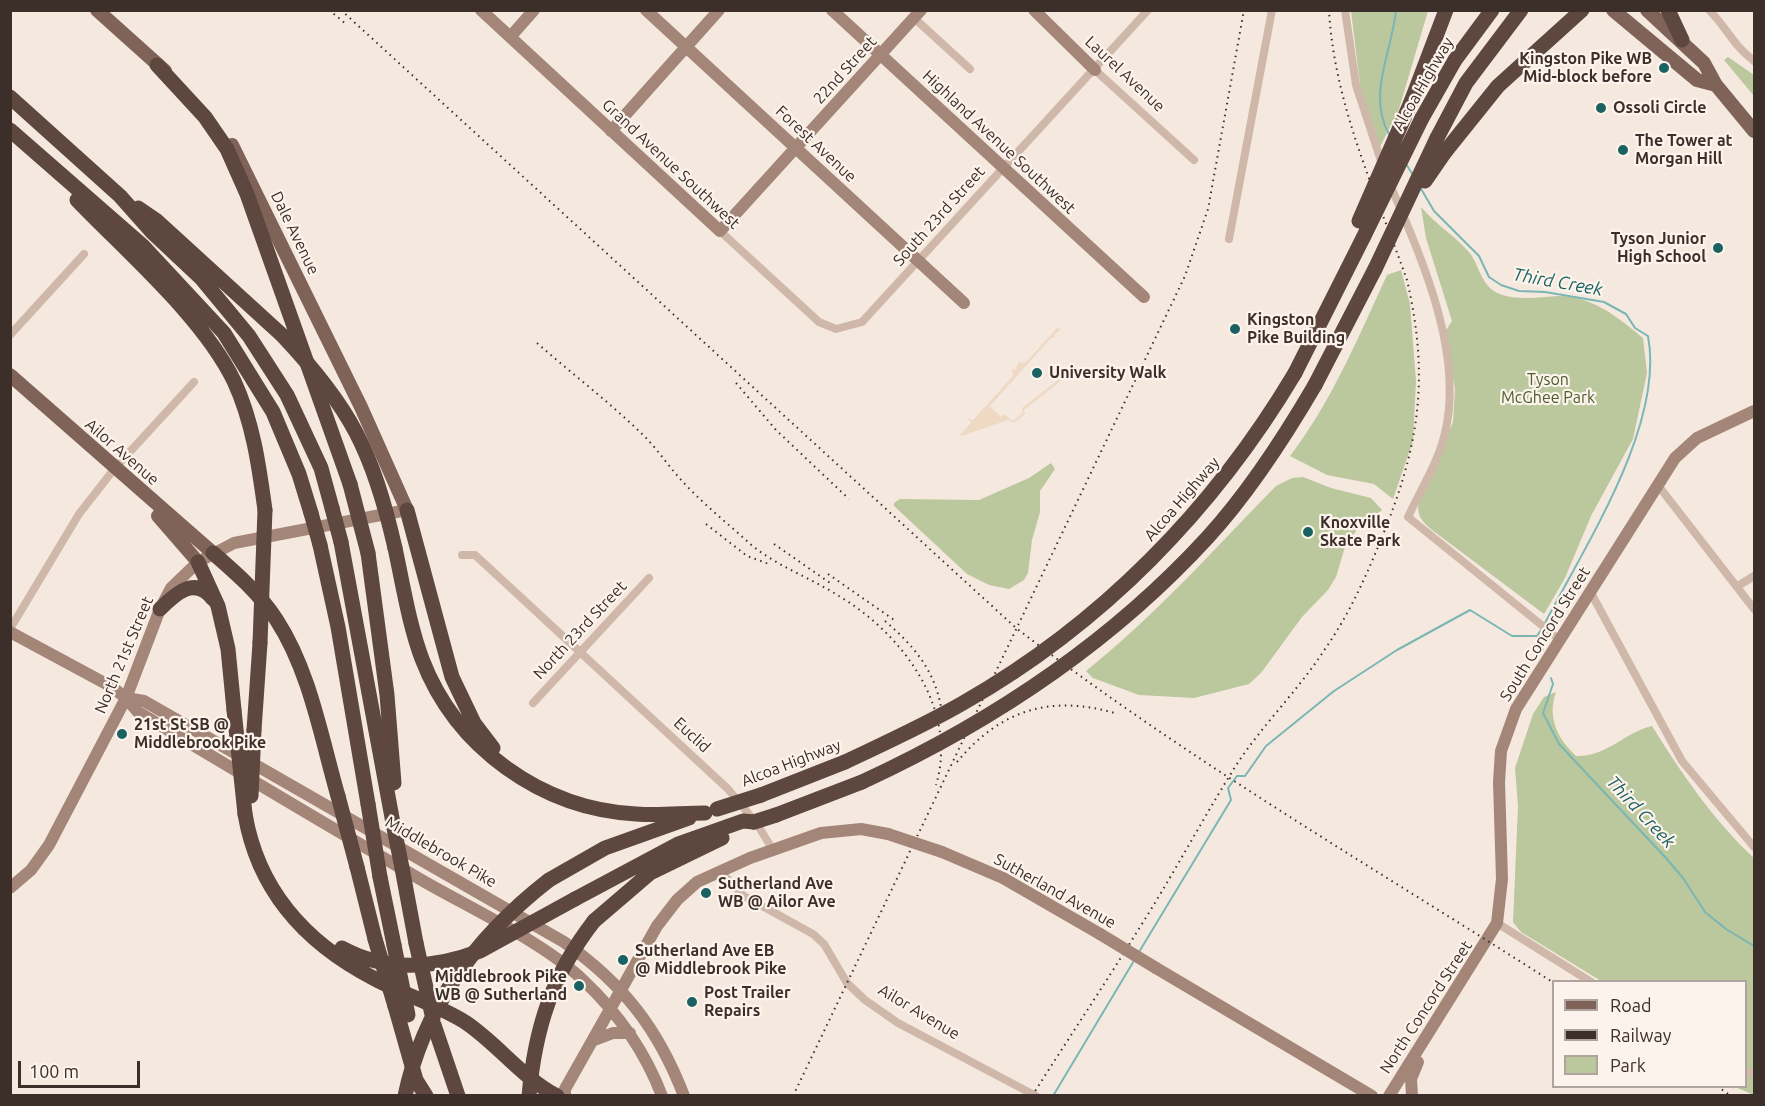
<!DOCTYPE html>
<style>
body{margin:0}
#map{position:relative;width:1765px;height:1106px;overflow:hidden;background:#f5e9df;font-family:Ubuntu,sans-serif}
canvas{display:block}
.frame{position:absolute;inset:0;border:12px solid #3c2e29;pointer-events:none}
.legend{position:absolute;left:1552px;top:980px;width:195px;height:108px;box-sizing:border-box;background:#fcf4ec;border:2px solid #afa59e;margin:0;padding:8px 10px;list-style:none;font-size:18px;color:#3c2e29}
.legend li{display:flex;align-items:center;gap:12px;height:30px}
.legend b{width:30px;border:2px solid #afa59e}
.scale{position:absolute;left:18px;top:1061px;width:122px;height:27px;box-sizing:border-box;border:3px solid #3c2e29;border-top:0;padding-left:8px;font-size:18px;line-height:21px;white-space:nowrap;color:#3c2e29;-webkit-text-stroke:4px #fcf4ec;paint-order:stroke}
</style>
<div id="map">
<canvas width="1765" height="1106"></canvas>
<div class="frame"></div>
<ul class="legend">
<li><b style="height:8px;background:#7f6359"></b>Road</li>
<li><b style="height:8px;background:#3c2e29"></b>Railway</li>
<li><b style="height:16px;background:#bbc79c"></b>Park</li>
</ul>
<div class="scale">100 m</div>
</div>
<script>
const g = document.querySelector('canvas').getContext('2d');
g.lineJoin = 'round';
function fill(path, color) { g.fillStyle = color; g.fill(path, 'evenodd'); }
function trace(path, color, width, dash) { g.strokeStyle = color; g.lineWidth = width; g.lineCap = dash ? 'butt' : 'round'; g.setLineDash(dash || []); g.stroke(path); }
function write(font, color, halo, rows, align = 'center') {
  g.font = font + ' Ubuntu,sans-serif'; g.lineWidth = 4.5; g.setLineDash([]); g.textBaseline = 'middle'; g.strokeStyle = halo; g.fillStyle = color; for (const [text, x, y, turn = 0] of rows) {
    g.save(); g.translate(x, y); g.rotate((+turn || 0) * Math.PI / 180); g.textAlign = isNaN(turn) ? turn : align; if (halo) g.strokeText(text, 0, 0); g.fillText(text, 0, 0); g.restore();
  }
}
fill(new Path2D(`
 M1351,11H1428L1399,109L1379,149L1362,100Z
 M1728,57L1754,75V96L1724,60Z
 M1421,207C1435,224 1454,235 1468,251C1480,264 1480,287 1500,294C1518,301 1541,297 1559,296C1592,296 1619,318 1643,338L1647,373L1633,439L1591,516L1565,578L1544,614L1432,530C1422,521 1416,516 1419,501L1453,422L1455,389L1445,332L1452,321L1426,238Z
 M1401,270L1410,304L1416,381L1413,441L1393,499L1374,484L1327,475L1290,456C1331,403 1359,336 1387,275Z
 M1051,463L1055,469L1040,491V512L1032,540L1028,573L1024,580L1009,589L989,585L967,574L894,506V503L900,499L979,500L1029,478Z
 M1303,477L1331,488L1371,498L1382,510L1356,531L1345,547L1336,577L1328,590L1302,617L1261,673L1249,684L1194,698L1139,695L1093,678L1086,671C1157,614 1213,550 1276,486L1292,478Z
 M1556,692C1547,717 1557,738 1576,756C1607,757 1625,732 1652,726C1682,774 1713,820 1754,858V1095L1735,1087L1746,1086V982L1601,981L1521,932L1513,922L1518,806L1515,768L1533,714L1544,697Z`), '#bbc79c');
fill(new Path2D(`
 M1058,327L1060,330L1053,336L1056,338H1051L990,406L1001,417L1004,414L1013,421L1023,413L1022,408L1071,370L1076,376L1071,373L1024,410L1025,414L1014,423L1008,420L962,436L960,435L971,423L967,418L973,420L1013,376L1012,368L1015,370L1019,362L1025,363Z`), '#efd9c4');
trace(new Path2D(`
 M1390,136C1366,96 1392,53 1396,10
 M1406,164L1413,175
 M1420,187L1434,211L1479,256L1489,277L1501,285L1519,291L1545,292L1604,302L1626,314L1635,328L1648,336C1665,425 1584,547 1544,625
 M1541,630L1537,636L1543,649
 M1551,678L1553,684L1543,713L1559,744L1666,858L1683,878L1705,912L1726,929L1754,946
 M1139,952L1231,800L1228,788L1237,776H1245L1266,746L1334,691L1397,650L1470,610L1512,636H1537
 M1053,1096L1135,959`), '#7ab6b5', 2);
trace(new Path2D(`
 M1345,10L1356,85L1383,167
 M1709,10C1728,29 1732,44 1754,61
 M914,18L970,69
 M1095,70L1194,160
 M1389,182C1421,257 1466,355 1444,437C1437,464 1420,491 1408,517L1560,640
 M720,231L819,322L836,329L862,322L1148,10
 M1229,239L1272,10
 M10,335L84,254
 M1657,484L1754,609
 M462,555H475L500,578L728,789L757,824L773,850
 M1738,586L1754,576
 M1591,593L1682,761L1754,847
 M10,629L79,514L115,468L194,382
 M533,703L649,578
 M720,871L744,896L813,934L824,944L847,983L865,1000L898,1023L1036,1096
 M1497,923L1591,982
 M1746,1071L1754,1075`), '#cfb8a9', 8);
trace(new Path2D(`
 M481,10L720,231L921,10
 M646,10L964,303
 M832,10L1144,297
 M1034,10L1095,70
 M511,36L534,10
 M611,131L719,10
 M10,632L112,687L126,698L138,712C233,769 328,826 425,882C474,910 543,942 583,980C618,1013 645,1051 662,1096
 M126,698L144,701L564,942C623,984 658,1028 684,1096
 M942,852L1003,878L1100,934
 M10,888L31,870L49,845L126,698L160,609L171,588L198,562L234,543L407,510
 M1156,968L1372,1096
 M592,1041L613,1033H630
 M565,1096V1089L657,926L677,900L697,882L750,858L821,833L861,829L888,834
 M1389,1096L1497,923L1502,879L1499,782L1501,751L1516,709L1675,458L1697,438L1754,411
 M1412,1096L1411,1079L1418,1062`), '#a48679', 12);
trace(new Path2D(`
 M97,10L165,71
 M1613,10L1697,80L1716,85
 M1647,10L1704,63L1716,85L1754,131
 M232,145L361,407L407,510
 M10,375L213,553
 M158,516L198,562`), '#7f6359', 14);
trace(new Path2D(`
 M1668,10L1682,40
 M157,65L205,117L227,149L247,194L350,484
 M10,97L120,196L152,232L201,278L249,336L287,395L321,468L332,508
 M1411,102L1446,10
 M1422,118L1455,60L1492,10
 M10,130L144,247L224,333L273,412L299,474L311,513
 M1437,138L1466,83L1521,10
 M1445,152L1498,86L1582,10
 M77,200C127,252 203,317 234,381C253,422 259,466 265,510
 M138,208L157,221L283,336
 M1295,373L1363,238
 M1315,385L1375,269
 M407,510L452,677L474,723L493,748
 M341,542L393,823
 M320,545L338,627L368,804
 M395,548C403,585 409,624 422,659C456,748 542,809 636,814C659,816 682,813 705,813
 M213,553C236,573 259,593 276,619C310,671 321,737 338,796
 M368,553L387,695L394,783
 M198,562L218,606L228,649L234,710
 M160,609C175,594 195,575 213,599
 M254,730L260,643
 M761,795L845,762
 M245,814C258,891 307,944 375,979C404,995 436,1004 465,1022C498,1044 521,1077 557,1096
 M776,815L862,782
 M357,867L375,939
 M402,868L416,943
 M380,877L394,945
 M549,880L605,848L689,818
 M575,899L678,844L743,821L754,822
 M594,921L650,873L722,838
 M342,948C386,972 433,969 480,951
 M395,1006L416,1080L426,1096
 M434,1025L458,1096`), '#5e473f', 15);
trace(new Path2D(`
 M329,10L346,24
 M341,10L1016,628C1186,759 1373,867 1554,983
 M537,343C571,373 608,401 640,432C654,445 664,460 676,474C697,499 725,521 749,543C776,566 809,577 839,596C901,633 959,708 936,785
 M736,383L776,430L849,499
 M706,524L747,556L769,564
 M774,544L833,585
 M828,574L897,622
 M885,621C913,645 934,669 941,707
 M957,762C1001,709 1052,694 1118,714
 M1717,1086L1731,1096
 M793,1096L1185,276L1208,209L1244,10
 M1032,1096C1068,1039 1105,984 1140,927C1173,875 1202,820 1235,767C1262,725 1298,691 1325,649C1348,616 1365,579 1380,542C1419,448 1430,380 1407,280C1376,193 1334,104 1329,10`), '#3c2e29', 2, [1.5, 4.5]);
trace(new Path2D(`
 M888,834L942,852
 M1100,934L1156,968`), '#a48679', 12);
trace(new Path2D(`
 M1425,181L1445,152
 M1359,221L1411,102
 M1363,238L1422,118
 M1375,269L1437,138
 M283,336C351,408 373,452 395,548
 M350,484L368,553
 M332,508L341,542
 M311,513L320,545
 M260,643L265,510
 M234,710L245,814
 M845,762C885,743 925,725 963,703C1102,624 1214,509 1295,373
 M862,782C992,722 1111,643 1208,537C1250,491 1284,438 1315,385
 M251,796L254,730
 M338,796L357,867
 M368,804L380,877
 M717,809L761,795
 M754,822L776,815
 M393,823L402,868
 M375,939L395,1006
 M416,943L433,1019
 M394,945L408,1015
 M482,950L575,899
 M405,1096C424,1005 477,936 549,880
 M529,1096C535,1028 552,975 594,921`), '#5e473f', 15);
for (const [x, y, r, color] of [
 [1664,68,6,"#1a6262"],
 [1601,108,6,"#1a6262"],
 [1623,150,6,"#1a6262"],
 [1718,248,6,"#1a6262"],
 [1235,329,6,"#1a6262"],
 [1037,373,6,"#1a6262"],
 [1308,532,6,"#1a6262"],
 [122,734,6,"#1a6262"],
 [706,893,6,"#1a6262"],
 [623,960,6,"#1a6262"],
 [579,986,6,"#1a6262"],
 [692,1002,6,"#1a6262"]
]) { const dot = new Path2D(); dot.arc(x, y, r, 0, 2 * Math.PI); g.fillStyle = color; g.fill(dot); trace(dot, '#fcf4ec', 2); }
write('bold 16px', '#3c2e29', '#fcf4ec', [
 ["Kingston Pike WB",1652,59,"right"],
 ["Mid-block before",1652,77,"right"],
 ["Ossoli Circle",1613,108],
 ["The Tower at",1635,141],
 ["Morgan Hill",1635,159],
 ["Tyson Junior",1706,239,"right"],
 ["High School",1706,257,"right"],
 ["Kingston",1247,320],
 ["Pike Building",1247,338],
 ["University Walk",1049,373],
 ["Knoxville",1320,523],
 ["Skate Park",1320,541],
 ["21st St SB @",134,725],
 ["Middlebrook Pike",134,743],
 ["Sutherland Ave",718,884],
 ["WB @ Ailor Ave",718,902],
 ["Sutherland Ave EB",635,951],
 ["@ Middlebrook Pike",635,969],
 ["Middlebrook Pike",567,977,"right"],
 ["WB @ Sutherland",567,995,"right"],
 ["Post Trailer",704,993],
 ["Repairs",704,1011]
], 'left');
write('16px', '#3c2e29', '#fcf4ec', [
 ["22nd Street",845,70,-48],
 ["Laurel Avenue",1125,74,43],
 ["Alcoa Highway",1423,84,-60],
 ["Highland Avenue Southwest",999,142,43],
 ["Forest Avenue",816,144,43],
 ["Grand Avenue Southwest",671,164,43],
 ["South 23rd Street",939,216,-48],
 ["Dale Avenue",295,233,64],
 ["Ailor Avenue",122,452,41],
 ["Alcoa Highway",1182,499,-49],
 ["North 23rd Street",580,630,-47],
 ["South Concord Street",1545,634,-58],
 ["North 21st Street",124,655,-67],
 ["Euclid",692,735,43],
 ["Alcoa Highway",791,763,-21],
 ["Middlebrook Pike",441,852,30],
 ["Sutherland Avenue",1055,891,29],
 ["North Concord Street",1426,1007,-57],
 ["Ailor Avenue",919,1012,31]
]);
write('16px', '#4d5d2a', '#fcf4ec', [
 ["Tyson",1548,380],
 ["McGhee Park",1548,398]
]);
write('italic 18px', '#1a6262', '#fcf4ec', [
 ["Third Creek",1558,282,10],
 ["Third Creek",1641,812,47]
]);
</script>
